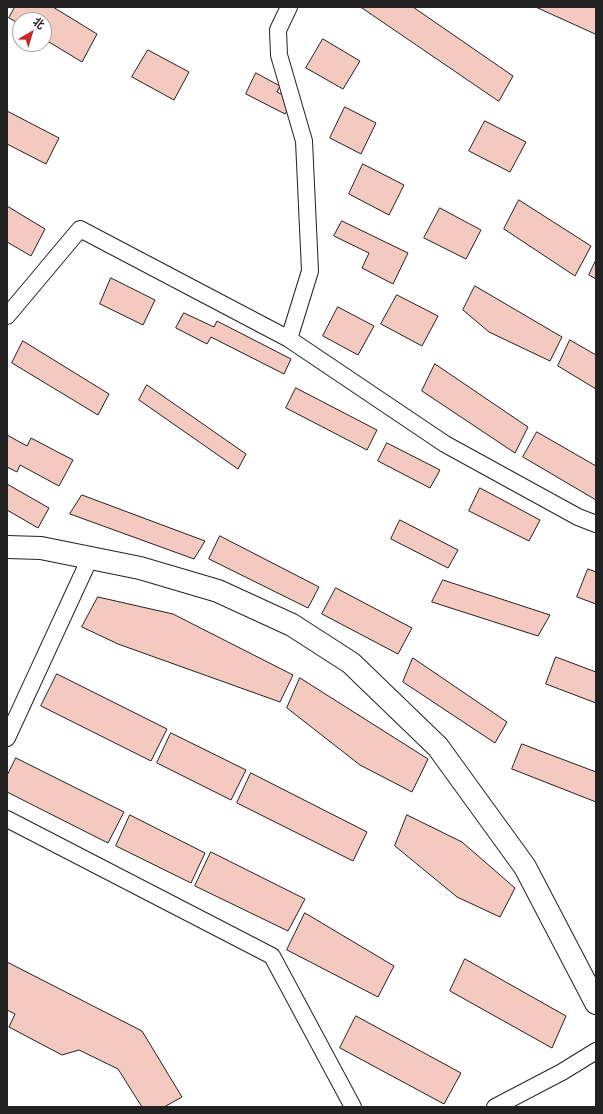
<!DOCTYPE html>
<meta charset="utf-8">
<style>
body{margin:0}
#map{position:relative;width:603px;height:1114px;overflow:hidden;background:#fff;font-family:Cabin,"Noto Sans SC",sans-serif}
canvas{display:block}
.frame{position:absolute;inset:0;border:8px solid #222;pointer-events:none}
.north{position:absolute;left:12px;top:12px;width:40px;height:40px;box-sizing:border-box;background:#fff;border:1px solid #a7a7a7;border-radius:50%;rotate:38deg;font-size:11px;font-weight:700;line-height:16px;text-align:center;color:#222}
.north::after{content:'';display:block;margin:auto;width:14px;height:18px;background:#c62828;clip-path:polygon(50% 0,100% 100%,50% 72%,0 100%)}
</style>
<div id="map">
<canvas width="603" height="1114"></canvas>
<div class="frame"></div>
<div class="north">北</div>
</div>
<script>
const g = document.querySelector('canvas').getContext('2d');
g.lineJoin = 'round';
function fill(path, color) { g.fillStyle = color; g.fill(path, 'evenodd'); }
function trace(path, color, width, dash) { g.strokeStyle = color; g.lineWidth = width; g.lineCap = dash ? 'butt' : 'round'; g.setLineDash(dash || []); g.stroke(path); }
const building = new Path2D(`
 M15,7H53L97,34L82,62L44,39V20H20V24L9,18Z
 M361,7H413L513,76L499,101Z
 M536,7H596V34Z
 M323,39L360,61L343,89L306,68Z
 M148,50L189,72L174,100L132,77Z
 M256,73L280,86L277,92L293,100L285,114L246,94Z
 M345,107L376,123L361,154L330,138Z
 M7,111L59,138L46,164L7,144Z
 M485,121L526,142L510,172L469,151Z
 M363,164L404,185L389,215L349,194Z
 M519,200L591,246L575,276L504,229Z
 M7,206L45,229L31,256L7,242Z
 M440,208L481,230L466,259L424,238Z
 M342,221L408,253L393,284L362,268L369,253L334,236Z
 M596,260V279L589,275Z
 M111,278L155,300L143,325L100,304Z
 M475,286L562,337L550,361L489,332L463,310Z
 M397,295L438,316L422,346L381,324Z
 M338,307L374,326L358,355L323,336Z
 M184,313L214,327L217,321L291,359L284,374L211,337L207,344L176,328Z
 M570,340L596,355V389L558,366Z
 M23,341L109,394L98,415L12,363Z
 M435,364L528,427L515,453L422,391Z
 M147,385L246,454L238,469L139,400Z
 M296,388L377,430L367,450L286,408Z
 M537,432L596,466V500L523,457Z
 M7,435L27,446L31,438L73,460L59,486L20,465L17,472L7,467Z
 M387,443L440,470L430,488L378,461Z
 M7,484L49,508L38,528L7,510Z
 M480,488L540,520L529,541L469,511Z
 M82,495L205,541L194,559L70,514Z
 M400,520L458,550L448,568L391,539Z
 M220,536L319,587L308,608L209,559Z
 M588,569L596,572V604L577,597Z
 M443,580L550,615L538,636L432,602Z
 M336,588L412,628L398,654L322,614Z
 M98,597L173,614L293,675L280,702L118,644L82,627Z
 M556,657L596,672V703L546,684Z
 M413,658L507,722L495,743L403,682Z
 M57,674L167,729L151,761L41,706Z
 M300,678L428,759L412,792L360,765L287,708Z
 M171,733L246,770L231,800L157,763Z
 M522,744L596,772V802L512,769Z
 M16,758L124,812L108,843L7,792V776Z
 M251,773L367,832L353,861L237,803Z
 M130,815L205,853L191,883L116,846Z
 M407,815L462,842L515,888L500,917L457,897L395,846Z
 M211,852L305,899L288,931L195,886Z
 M305,913L394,966L378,997L287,950Z
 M465,959L566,1016L552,1048L450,991Z
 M7,962L142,1031L182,1097L164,1107H142L118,1069L79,1050L62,1055L9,1027L15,1014L7,1010Z
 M356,1016L461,1073L444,1104L340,1048Z`);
fill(building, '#f3c9c0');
trace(building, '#222', 1);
const street = new Path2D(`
 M7,316L80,229L289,339L445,444L578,517L596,524
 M289,339L310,271L304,141L279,55L278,30L289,7
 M7,738L90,558
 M7,819L272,956L353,1107
 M495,1107L562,1072L596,1051`);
const secondary = new Path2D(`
 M7,547L41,548L140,568L218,591L292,625L351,663L438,747L525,867L596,1003`);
trace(street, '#222', 18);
trace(secondary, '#222', 24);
trace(street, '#fff', 16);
trace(secondary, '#fff', 22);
</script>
